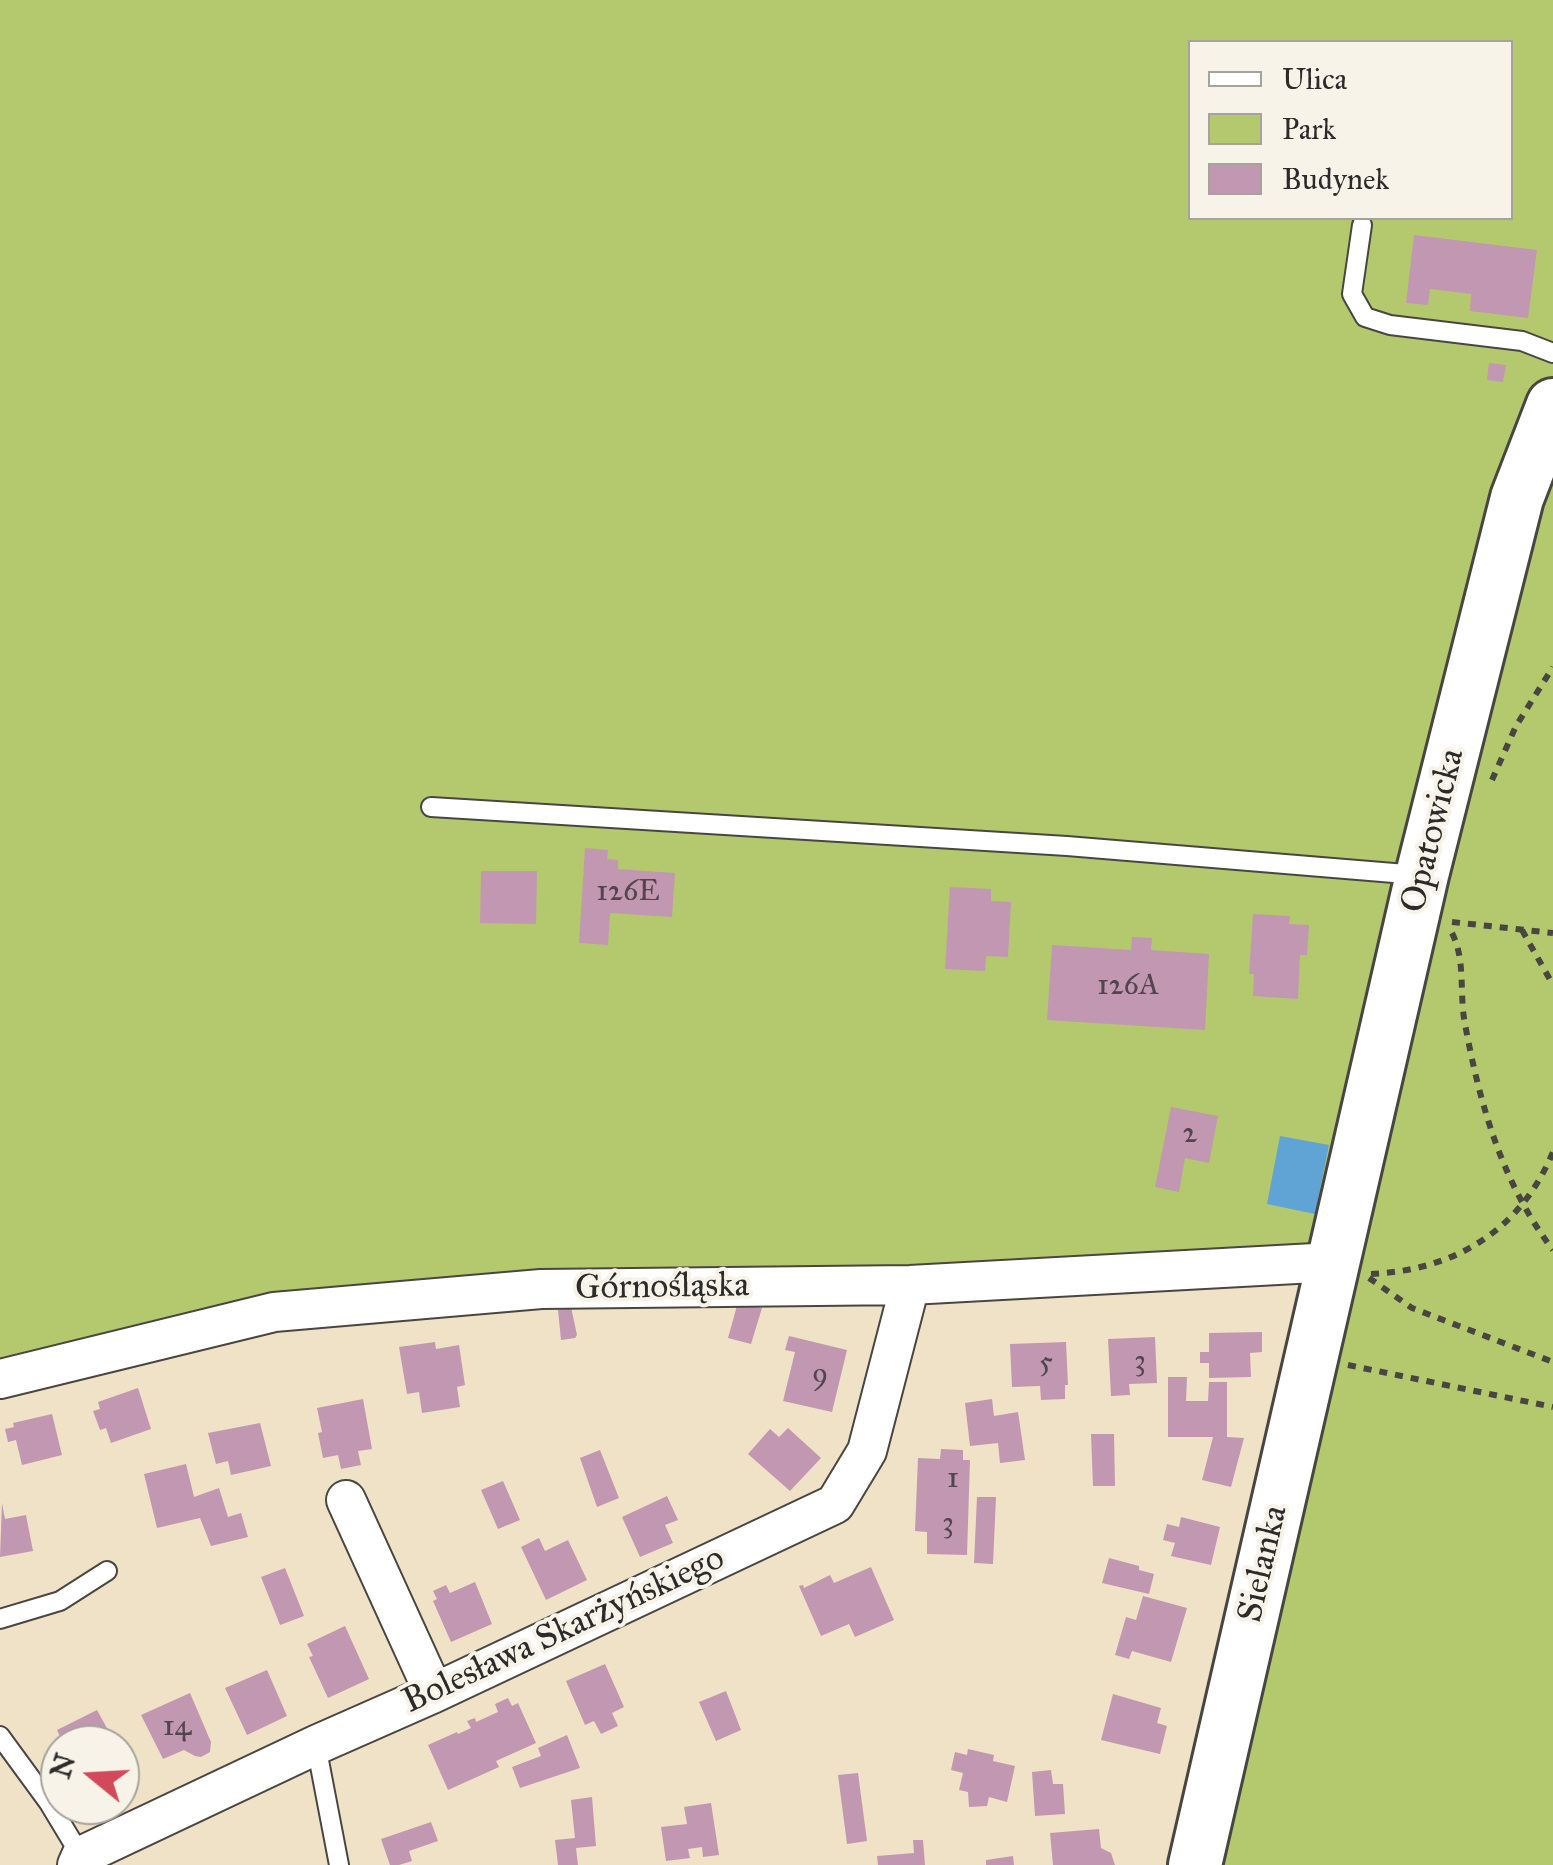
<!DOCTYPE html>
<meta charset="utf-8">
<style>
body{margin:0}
#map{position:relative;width:1553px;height:1865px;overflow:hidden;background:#f0e2c6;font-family:"IM FELL Great Primer",serif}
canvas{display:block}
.legend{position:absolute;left:1188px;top:40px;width:325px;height:180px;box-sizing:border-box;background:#f7f3e8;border:2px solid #a5a39c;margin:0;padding:12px 18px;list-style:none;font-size:30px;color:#2b2b2b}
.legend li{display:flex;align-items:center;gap:20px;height:50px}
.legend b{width:50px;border:2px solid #a5a39c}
.north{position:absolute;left:40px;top:1725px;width:100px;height:100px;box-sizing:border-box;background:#f7f3e8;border:2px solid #a5a39c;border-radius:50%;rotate:288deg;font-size:28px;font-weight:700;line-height:40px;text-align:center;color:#2b2b2b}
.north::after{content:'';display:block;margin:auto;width:35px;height:45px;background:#d1495b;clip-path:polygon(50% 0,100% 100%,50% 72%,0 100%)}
</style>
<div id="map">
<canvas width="1553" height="1865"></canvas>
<ul class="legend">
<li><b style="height:12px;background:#fff"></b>Ulica</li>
<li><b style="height:28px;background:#b4c96d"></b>Park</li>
<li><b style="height:28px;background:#c297b2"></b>Budynek</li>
</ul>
<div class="north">N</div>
</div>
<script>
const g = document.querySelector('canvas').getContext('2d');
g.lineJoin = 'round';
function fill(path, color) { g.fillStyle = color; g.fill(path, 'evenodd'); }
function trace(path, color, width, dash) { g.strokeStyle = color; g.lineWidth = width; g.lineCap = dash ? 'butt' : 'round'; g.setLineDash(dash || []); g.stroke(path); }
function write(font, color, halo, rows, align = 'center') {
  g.font = font + ' "IM FELL Great Primer",serif'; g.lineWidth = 8; g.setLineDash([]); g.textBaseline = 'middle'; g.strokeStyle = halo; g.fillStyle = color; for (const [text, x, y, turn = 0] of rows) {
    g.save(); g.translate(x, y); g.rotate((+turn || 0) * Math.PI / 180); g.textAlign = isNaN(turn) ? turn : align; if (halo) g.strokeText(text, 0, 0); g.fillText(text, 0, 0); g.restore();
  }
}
fill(new Path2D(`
 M0,0H1553V1865H1214L1353,1272L345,1312L0,1388ZM1190,42H1510V218H1190Z`), '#b4c96d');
fill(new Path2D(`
 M1280,1136L1329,1145L1315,1214L1267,1204Z`), '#60a4d5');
fill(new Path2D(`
 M1414,235L1537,250L1528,318L1470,311L1471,294L1430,289L1428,305L1406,303Z
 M1489,363L1506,365L1503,382L1487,380Z
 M585,848L608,850L607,859L618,860V869L675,873L672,917L610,913L608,945L579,943Z
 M481,871H537L536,924L480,923Z
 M950,887L991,889V901L1011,902L1008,957L986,956L985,971L945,969Z
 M1253,914L1290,916L1289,924L1309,925L1307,955H1300L1298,999L1253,996L1254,974H1249Z
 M1132,937L1152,938L1151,950L1209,954L1205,1030L1047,1020L1052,945L1131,950Z
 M1171,1107L1218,1116L1209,1163L1185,1158L1179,1192L1155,1187Z
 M738,1302L762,1308L751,1344L728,1338Z
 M571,1307L577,1335L575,1338L561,1340L558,1310Z
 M1262,1332V1352L1250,1353L1251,1377L1209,1378V1363H1200V1352H1209V1333Z
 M789,1336L847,1350L832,1412L783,1401L795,1352L785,1350Z
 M1155,1337L1157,1383L1129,1384L1130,1395L1111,1396L1108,1339Z
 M435,1342L436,1349L459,1345L465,1385L457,1387L460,1407L422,1413L419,1392L407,1394L399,1347Z
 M1066,1342L1068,1385H1065V1399L1041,1400L1040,1386L1012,1387L1010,1344Z
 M1168,1377H1187L1186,1401H1208L1209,1382H1227V1437L1244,1438L1231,1487L1202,1480L1213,1437H1168Z
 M138,1388L151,1429L111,1443L106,1428L100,1430L93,1411L100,1409L98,1402Z
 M363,1399L372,1449L358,1451L361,1465L341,1469L338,1455L323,1458L318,1433L322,1432L317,1408Z
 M992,1399L994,1416L1018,1412L1025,1460L1000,1463L998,1443L970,1446L965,1403Z
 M52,1414L62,1455L22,1465L16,1440L8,1442L5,1429L14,1427L13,1423Z
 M260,1423L271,1466L231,1475L228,1461L216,1464L208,1433Z
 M788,1428L821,1458L790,1491L748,1454L770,1429L779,1437Z
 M1091,1434H1114L1115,1486H1093Z
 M941,1449L963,1450V1460H970L967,1555L927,1554V1532L915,1531L918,1458L940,1459Z
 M600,1450L619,1498L597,1507L580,1458Z
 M186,1464L194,1497L219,1488L228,1517L241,1513L248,1537L211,1546L200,1518L157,1528L144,1474Z
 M503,1481L520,1520L498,1529L481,1490Z
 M667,1496L678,1520L665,1525L673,1543L640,1557L622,1517Z
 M977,1497H996L993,1564L974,1563Z
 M2,1503L5,1519L26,1515L33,1551L0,1557Z
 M1181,1517L1220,1527L1211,1565L1171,1556L1175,1543L1163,1540L1167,1524L1179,1527Z
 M539,1538L545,1551L568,1540L587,1580L546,1600L521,1547Z
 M1109,1558L1139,1566V1570L1154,1574L1149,1594L1102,1583Z
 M871,1567L894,1620L855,1637L849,1624L821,1636L799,1586L803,1585L804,1588L830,1575L834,1583Z
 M285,1568L304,1616L280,1625L261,1577Z
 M475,1582L492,1624L451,1642L433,1601L437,1599L433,1591L446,1585L450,1593Z
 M1143,1596L1187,1608L1171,1662L1132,1651L1129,1659L1115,1655L1126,1617L1136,1620Z
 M345,1626L369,1679L328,1698L309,1657L313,1656L307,1644Z
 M605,1664L624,1707L612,1713L618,1726L601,1734L594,1721L585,1725L566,1681Z
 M267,1670L287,1716L247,1735L225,1688Z
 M726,1691L741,1730L716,1741L699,1702Z
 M190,1693L211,1742L210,1752L201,1757L195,1756L184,1750L163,1759L141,1715Z
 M1113,1694L1161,1708L1157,1723L1167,1726L1160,1754L1101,1740Z
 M508,1698L512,1706L518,1703L536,1743L496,1761L499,1767L448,1790L428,1745L457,1732L458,1734L471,1728L467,1721L475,1718L476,1722L498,1712L495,1704Z
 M97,1710L108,1730L102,1733L108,1745H64L57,1730Z
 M567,1735L580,1768L520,1788L512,1767L541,1756L538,1748Z
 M968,1749L994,1755L993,1761L1015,1766L1007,1802L989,1797L987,1806L969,1807L968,1792L959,1790L963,1773L951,1770L955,1752L967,1755Z
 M1051,1770L1053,1784H1063L1065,1814L1035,1816L1032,1772Z
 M858,1773L867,1841L847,1844L838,1775Z
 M592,1797L596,1846L576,1848L578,1865H558L555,1840L575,1838L571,1800Z
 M711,1803L719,1855L703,1857L702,1847L688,1849L690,1858L666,1861L661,1827L687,1824L684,1807Z
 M431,1822L438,1841L409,1851L412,1861L399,1865H390L381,1839Z
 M1099,1829L1101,1848L1111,1853L1115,1865H1053L1050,1833Z
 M913,1840H923L925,1865H878L877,1856L914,1853Z
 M1013,1856L1014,1865H986V1860Z`), '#c297b2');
const lane = new Path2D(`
 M1362,225L1352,294L1365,317L1390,325L1522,341L1553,353
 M431,807L1067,846L1418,875
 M0,1619L60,1601L107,1571
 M0,1736L49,1803L81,1856
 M316,1745L339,1865`);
const street = new Path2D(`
 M0,1379L274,1312L541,1289L910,1285L1333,1262
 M346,1500L434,1693
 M77,1865L81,1856L316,1745L434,1693L835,1504L867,1451L910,1285`);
const secondary = new Path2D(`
 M1195,1865L1422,875L1517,498L1553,405`);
trace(lane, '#494642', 22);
trace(street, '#494642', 42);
trace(secondary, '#494642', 58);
trace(new Path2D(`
 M1492,780L1516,726L1553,667
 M1452,922L1553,933
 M1522,930L1553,985
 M1452,933C1466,960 1459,994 1465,1024C1480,1105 1502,1183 1553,1250
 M1371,1274C1455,1270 1520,1231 1553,1152
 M1369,1278L1412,1308L1553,1362
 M1348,1365L1553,1407`), '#494642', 6, [8, 8]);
trace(lane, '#fff', 18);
trace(street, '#fff', 38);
trace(secondary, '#fff', 52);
write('30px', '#51464d', null, [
 ["126E",628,893],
 ["126A",1128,987],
 ["2",1190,1135],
 ["3",1140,1363],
 ["5",1046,1364],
 ["9",820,1376],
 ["1",953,1480],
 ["3",948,1525],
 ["14",177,1728]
]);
write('35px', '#2b2b2b', '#f7f3e8', [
 ["Opatowicka",1434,831,-76],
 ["Górnośląska",662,1288,-1],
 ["Sielanka",1264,1564,-77],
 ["Bolesława Skarżyńskiego",564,1631,-25]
]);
</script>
